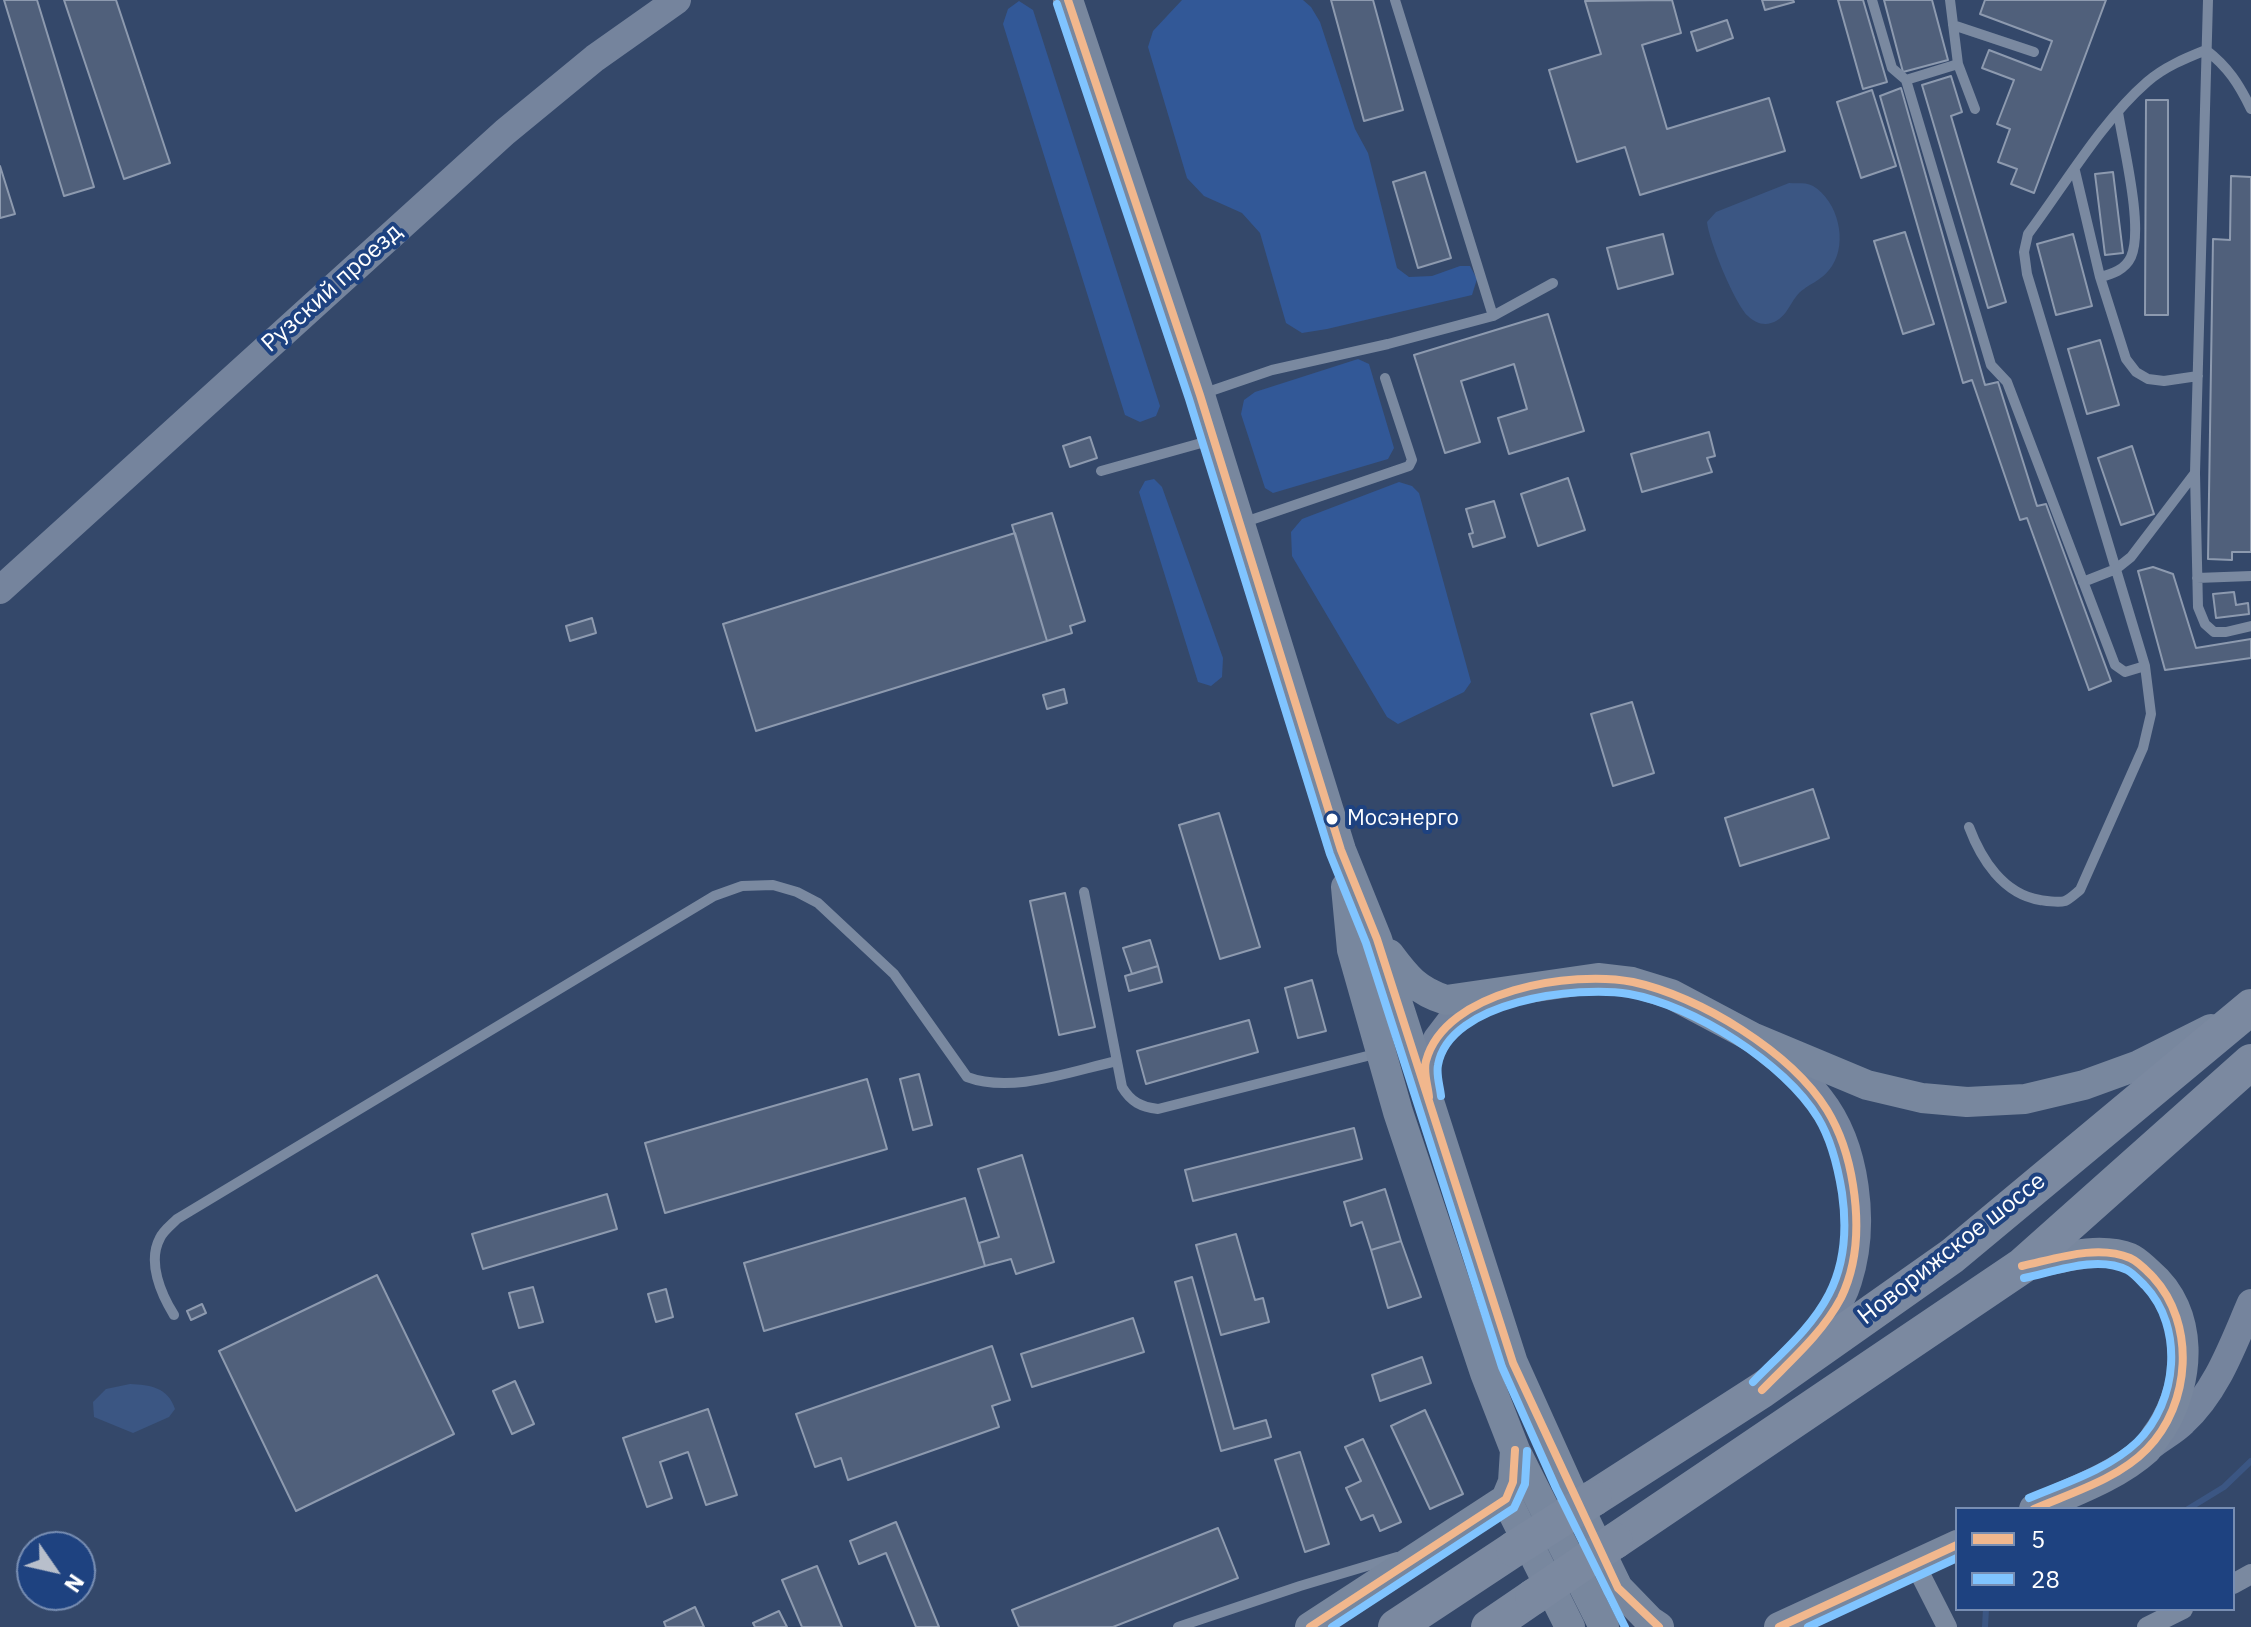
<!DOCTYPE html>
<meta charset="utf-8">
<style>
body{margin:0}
#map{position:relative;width:2251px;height:1627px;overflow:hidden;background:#34486a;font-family:"IBM Plex Sans",sans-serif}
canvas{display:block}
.legend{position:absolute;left:1955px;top:1507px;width:280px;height:104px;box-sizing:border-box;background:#1e4280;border:2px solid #788eb3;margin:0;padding:10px 14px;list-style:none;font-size:24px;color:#fff}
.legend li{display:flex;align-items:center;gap:16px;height:40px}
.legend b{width:40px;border:2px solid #788eb3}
.north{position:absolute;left:16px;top:1531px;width:80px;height:80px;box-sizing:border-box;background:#1e4280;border:2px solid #788eb3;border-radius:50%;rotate:124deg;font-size:22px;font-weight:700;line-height:32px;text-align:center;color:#fff}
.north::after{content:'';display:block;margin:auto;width:28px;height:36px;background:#b8bfcb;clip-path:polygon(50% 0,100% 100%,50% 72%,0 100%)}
</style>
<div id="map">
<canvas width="2251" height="1627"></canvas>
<ul class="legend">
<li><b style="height:10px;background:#f1b78d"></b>5</li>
<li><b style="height:10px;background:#80c4ff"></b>28</li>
</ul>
<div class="north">N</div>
</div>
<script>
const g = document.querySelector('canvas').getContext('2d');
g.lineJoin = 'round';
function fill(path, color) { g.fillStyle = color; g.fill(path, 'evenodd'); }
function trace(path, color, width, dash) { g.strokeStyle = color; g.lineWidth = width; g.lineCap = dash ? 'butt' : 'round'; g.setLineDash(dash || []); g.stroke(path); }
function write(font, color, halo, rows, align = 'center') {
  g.font = font + ' "IBM Plex Sans",sans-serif'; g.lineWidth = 8; g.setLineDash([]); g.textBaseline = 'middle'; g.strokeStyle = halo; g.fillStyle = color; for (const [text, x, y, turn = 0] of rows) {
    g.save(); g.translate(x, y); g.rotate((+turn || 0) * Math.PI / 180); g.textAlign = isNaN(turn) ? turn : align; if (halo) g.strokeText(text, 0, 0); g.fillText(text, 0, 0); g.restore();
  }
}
fill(new Path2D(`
 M1182,0H1303L1311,7L1320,22L1355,129L1368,153L1397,268L1409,277L1432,276L1460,266H1470L1477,279L1472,295L1327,329L1302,333L1286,323L1260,233L1242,213L1204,196L1187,178L1148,47L1153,31Z
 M1019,1L1033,10L1160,406L1156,416L1140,422L1125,415L1003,24L1008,9Z
 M1358,359L1369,364L1394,448L1388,459L1273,493L1265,488L1241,414L1244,400L1255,392Z
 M1154,479L1162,487L1223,658L1222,677L1211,686L1198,682L1139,492L1145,481Z
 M1399,482L1412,486L1419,493L1471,682L1464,692L1398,724L1387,717L1292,556L1291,532L1302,519Z`), '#325897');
fill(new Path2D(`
 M1789,183C1797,184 1806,182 1813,186C1838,201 1848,242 1832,266C1822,280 1815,281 1804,289C1790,298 1789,318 1771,323C1763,326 1754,322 1748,316C1735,304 1709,241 1707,222L1716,212Z
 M130,1384C150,1385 168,1387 175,1409L169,1417L133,1433L94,1417L93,1402L106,1389Z`), '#3b5683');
trace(new Path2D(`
 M2188,1509L2224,1487L2251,1461
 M1985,1627L1986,1609`), '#3b5683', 6);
const building = new Path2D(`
 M4,0H37L94,187L64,196Z
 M64,0H116L170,163L124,179Z
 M1331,0H1373L1403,110L1364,121Z
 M1672,0L1681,33L1642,45L1667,129L1769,98L1785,151L1640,195L1625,147L1577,162L1549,70L1601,54L1585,1Z
 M1762,0H1793L1794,2L1765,10Z
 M1838,0H1863L1887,82L1863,89Z
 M1884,0H1932L1948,60L1903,72Z
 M1985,0H2106L2034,193L2011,184L2017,169L1998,162L2010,129L1997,124L2014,80L1982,68L1989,50L2041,70L2052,41L1980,14Z
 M1727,20L1733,38L1697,51L1691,32Z
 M1951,76L1962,112L1951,116L2006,302L1988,308L1922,85Z
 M1901,88L1985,385L1998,382L2037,506L2046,504L2111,681L2089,690L2027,518L2020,520L1972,380L1963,383L1880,96Z
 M1872,90L1896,166L1861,178L1837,102Z
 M2146,100H2168V315H2145Z
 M0,166L15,214L0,218Z
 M1425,172L1451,258L1418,268L1393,182Z
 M2113,172L2123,253L2105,255L2095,174Z
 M2231,176L2251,177V552H2232V560L2208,559L2213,239L2230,240Z
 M1905,232L1934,324L1903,334L1874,241Z
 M1663,234L1673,274L1618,289L1607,248Z
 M2073,234L2092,306L2056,315L2037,244Z
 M1548,314L1584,431L1509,454L1498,418L1527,409L1514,364L1461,381L1480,442L1445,453L1414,355Z
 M2100,340L2119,405L2087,414L2068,349Z
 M1709,432L1715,456L1707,458L1712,472L1642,492L1631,454Z
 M1090,437L1097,458L1070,467L1063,446Z
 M2132,446L2154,514L2121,525L2098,458Z
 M1568,478L1585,530L1538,546L1521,494Z
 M1494,501L1505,537L1473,547L1469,534L1473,533L1466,509Z
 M1052,513L1085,621L1070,626L1072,633L1047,641L1012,525Z
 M1015,533L1047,641L756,731L723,624Z
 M2153,567L2173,574L2196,648L2251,639V658L2165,670L2138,571Z
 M2234,592L2236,605L2248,603L2249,614L2216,618L2213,594Z
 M592,618L596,633L570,641L566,626Z
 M1064,689L1067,703L1047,709L1043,695Z
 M1632,702L1654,773L1613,786L1591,714Z
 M1813,789L1829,838L1740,866L1725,818Z
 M1219,813L1260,947L1220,959L1179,825Z
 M1065,893L1095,1027L1059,1035L1030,901Z
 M1150,940L1158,966L1132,974L1123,948Z
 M1158,966L1162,982L1129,991L1125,976Z
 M1312,980L1326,1031L1298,1038L1285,988Z
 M1249,1020L1258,1052L1146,1084L1137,1051Z
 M919,1074L932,1125L913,1130L900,1079Z
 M867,1079L887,1149L665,1213L645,1143Z
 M1354,1128L1362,1159L1193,1201L1185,1170Z
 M1022,1155L1054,1262L1016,1274L1011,1259L985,1266L979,1243L999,1237L978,1169Z
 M1385,1189L1401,1241L1371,1250L1362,1222L1351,1226L1344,1202Z
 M607,1194L617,1229L483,1269L472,1234Z
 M965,1198L985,1266L764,1331L744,1263Z
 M1236,1234L1255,1300L1263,1298L1269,1322L1221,1335L1196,1245Z
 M1401,1241L1421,1297L1388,1308L1371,1250Z
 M377,1275L454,1434L296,1511L219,1351Z
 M1192,1277L1234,1429L1266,1420L1271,1437L1221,1451L1175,1282Z
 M533,1287L543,1322L519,1328L509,1293Z
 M666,1289L673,1317L656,1322L648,1294Z
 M202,1304L206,1313L191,1320L187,1311Z
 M1133,1318L1144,1352L1032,1387L1021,1354Z
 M992,1346L1010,1400L992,1406L999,1427L848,1480L841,1458L815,1467L796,1414Z
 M1422,1357L1431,1383L1380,1401L1372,1375Z
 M515,1381L534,1424L512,1434L493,1391Z
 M708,1409L737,1495L706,1505L688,1452L660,1462L672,1498L647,1507L623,1438Z
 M1425,1410L1463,1494L1430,1509L1391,1426Z
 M1363,1439L1401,1522L1380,1531L1373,1515L1361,1520L1346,1488L1361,1481L1345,1447Z
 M1300,1452L1329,1544L1305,1552L1275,1460Z
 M896,1522L939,1627H916L886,1553L859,1564L850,1541Z
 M1218,1528L1238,1578L1113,1627H1019L1012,1610Z
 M817,1566L842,1627H802L782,1580Z
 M695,1607L704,1627H666L664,1622Z
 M779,1611L787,1627H755L753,1623Z`);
fill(building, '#50607b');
trace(building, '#8d9aaf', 2);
trace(new Path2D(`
 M1395,0L1493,316
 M1872,0L1892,68L1906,80L1958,64L1950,0
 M2208,0L2195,473L2198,607L2205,624L2214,632H2226L2251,626
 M1953,25L2034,52
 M1958,64L1975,109
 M1906,80L1991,365L2007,382L2115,665L2125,672L2145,666
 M2075,171L2100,277L2126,359L2136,372L2148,379L2164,381L2198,376
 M2100,277C2112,274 2125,270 2131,257C2144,228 2123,145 2118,112
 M1202,394L1272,370L1388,344L1493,316L1553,283
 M1101,471L1212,440
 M1242,523L1409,466L1412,460L1385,378
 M2197,578L2251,576
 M2083,582L2116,569L2131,557L2195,473
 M1969,827C1981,859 2003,894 2040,900C2047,901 2058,903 2065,901C2070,899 2076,893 2080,890L2143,748L2151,714L2145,666L2027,274L2024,252L2028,234C2064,186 2102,121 2147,82C2164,67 2186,58 2206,50C2228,67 2239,84 2251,109
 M1084,892L1122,1087C1131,1102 1141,1107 1158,1109L1379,1053
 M174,1315C161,1294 147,1262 160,1238C163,1231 171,1225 177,1219L714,896L742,886L773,885L797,892L818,903L894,974L967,1077C1012,1094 1071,1071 1117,1061
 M1178,1627L1300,1586L1397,1557`), '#7a89a0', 10);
trace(new Path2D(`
 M1915,1564L1947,1627
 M2233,1584L2251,1574
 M2147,1627L2183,1609`), '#7a89a0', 20);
trace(new Path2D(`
 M0,590L505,132L595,58L677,0
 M1762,1046C1782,1062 1804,1078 1820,1099C1857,1146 1866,1225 1848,1281C1840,1308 1820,1331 1801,1351
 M1428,1088L1426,1062L1437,1039L1453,1018L1496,997
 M2152,1445C2162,1437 2174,1431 2183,1422C2217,1391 2233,1344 2251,1303`), '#75849d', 28);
trace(new Path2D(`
 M1068,0L1200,395L1341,850L1377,939L1513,1363L1567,1483L1618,1588L1650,1621L1659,1627
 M1346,887L1352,950L1398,1112L1485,1373L1515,1450L1604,1627
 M1389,954C1406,977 1417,991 1446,1000L1598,978L1632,982L1671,994L1752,1037L1867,1085L1922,1098L1967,1102L2025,1099L2084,1085L2139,1065L2211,1029
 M2022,1266C2054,1260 2097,1245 2130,1258C2137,1261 2143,1268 2149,1273C2195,1312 2191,1381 2161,1429C2156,1435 2152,1443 2147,1449C2116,1477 2072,1492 2034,1509
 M1506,1499L1570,1627
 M1310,1627L1506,1499L1513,1482L1515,1450
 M1779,1627L1957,1545`), '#78879e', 30);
trace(new Path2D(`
 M1594,1498L1762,1390L1952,1256L2251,1007
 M1615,1541L2022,1266L2251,1062
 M1396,1627L1514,1549
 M1489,1627L1533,1597`), '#7b89a0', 36);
trace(new Path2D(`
 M1514,1549L1594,1498
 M1533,1597L1615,1541`), '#7b89a0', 36);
trace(new Path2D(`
 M1068,0L1200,395L1341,850L1377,939L1513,1363L1618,1588L1659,1627
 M1429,1097C1428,1086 1423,1072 1426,1061C1445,990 1572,970 1633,982C1699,996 1791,1052 1827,1110C1841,1133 1849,1159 1853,1185C1859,1223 1858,1263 1841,1298C1822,1334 1790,1361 1762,1390
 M2022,1266C2055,1259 2097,1244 2130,1258C2139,1262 2147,1271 2153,1277C2196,1324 2191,1404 2147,1449C2118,1479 2071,1493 2034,1509
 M1310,1627L1506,1499L1513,1482L1515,1450
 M1779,1627L1957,1545`), '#f1b78d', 8);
trace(new Path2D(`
 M1057,4L1189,399L1330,854L1366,943L1502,1367L1556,1488L1625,1627
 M1441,1096C1440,1086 1436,1075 1438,1065C1449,1001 1578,985 1629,994C1692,1005 1785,1063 1818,1118C1832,1141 1838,1168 1842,1193C1847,1228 1845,1263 1829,1294C1811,1329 1780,1354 1753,1382
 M2024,1278C2054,1272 2097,1255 2127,1270C2133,1273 2140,1281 2145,1286C2184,1327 2178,1402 2137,1442C2109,1469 2065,1483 2029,1498
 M1332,1627L1514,1508L1525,1484L1527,1451
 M1808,1627L1957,1558`), '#80c4ff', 8);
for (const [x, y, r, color] of [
 [1332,819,7,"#fff"]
]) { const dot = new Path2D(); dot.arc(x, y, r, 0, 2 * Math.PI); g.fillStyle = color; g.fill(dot); trace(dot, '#1e4280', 3); }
write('22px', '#fff', '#1e4280', [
 ["Мосэнерго",1347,819]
], 'left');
write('24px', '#fff', '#1e4280', [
 ["Рузский проезд",332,288,-42],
 ["Новорижское шоссе",1952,1249,-38]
]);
</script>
